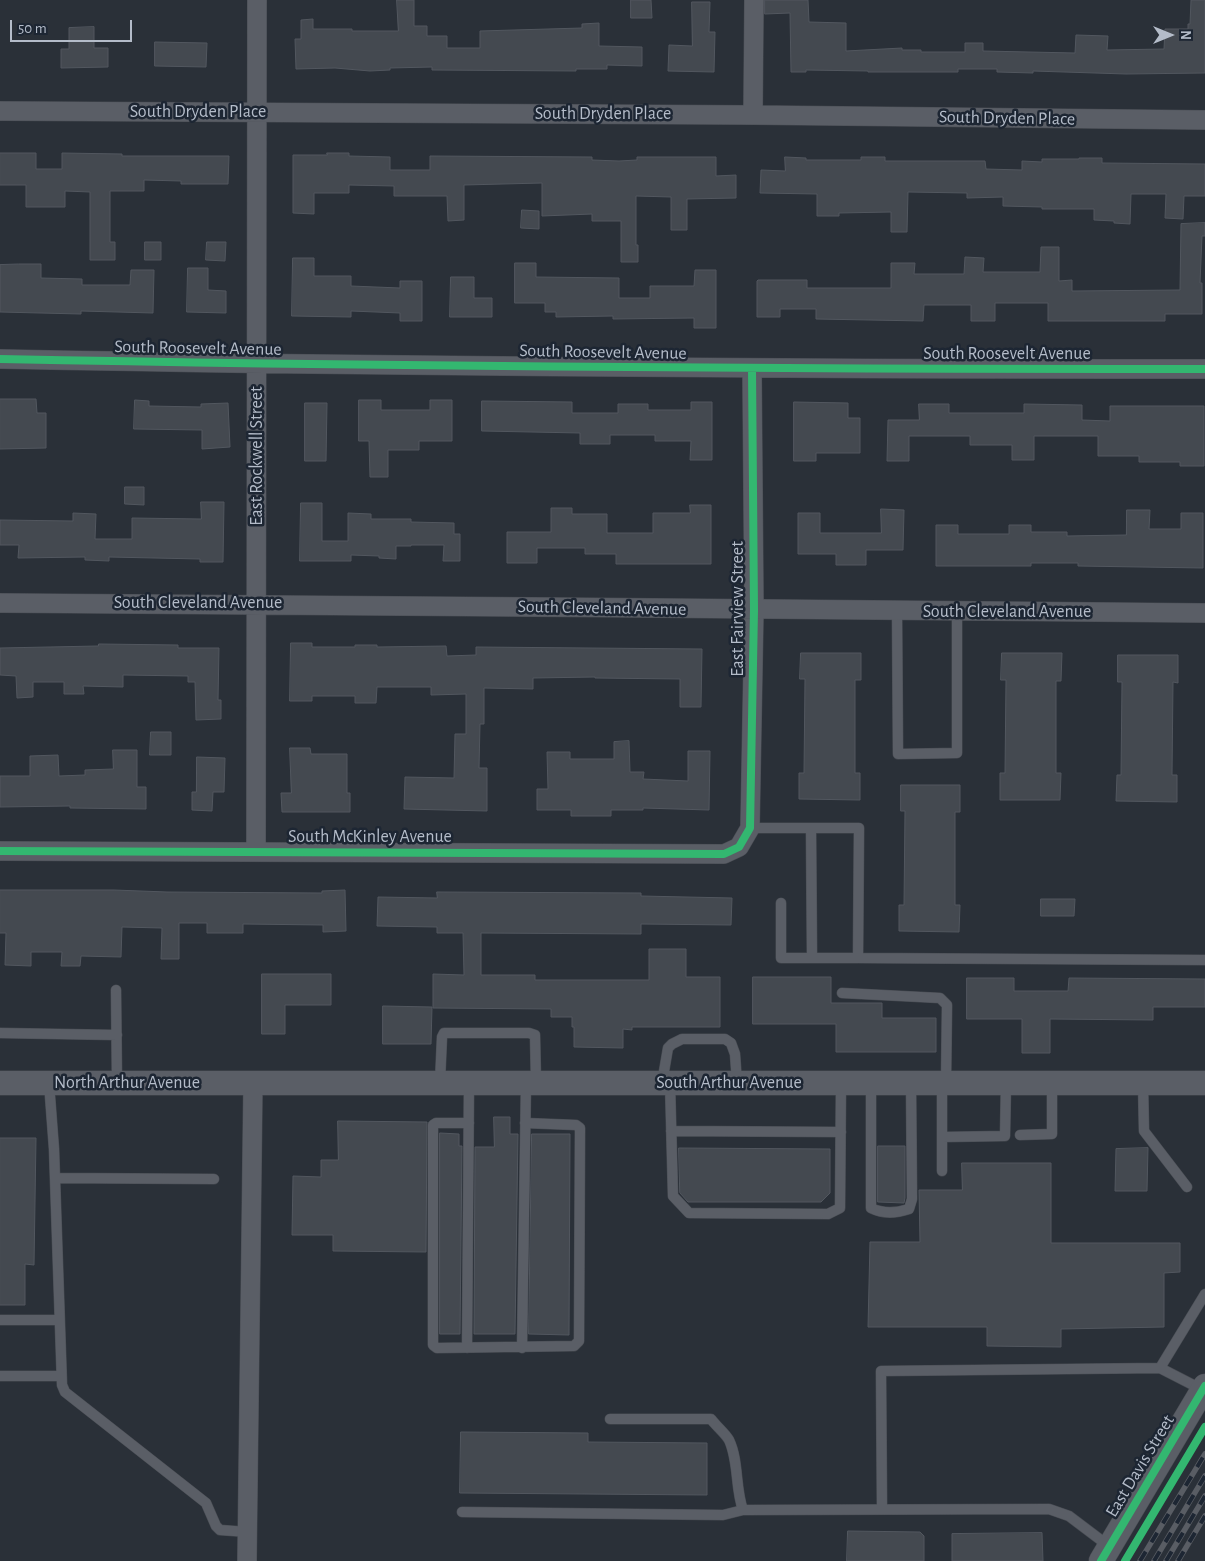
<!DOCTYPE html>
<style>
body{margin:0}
#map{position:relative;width:1205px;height:1561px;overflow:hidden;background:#2a3038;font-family:"Alegreya Sans",sans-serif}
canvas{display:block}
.north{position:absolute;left:1145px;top:10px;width:50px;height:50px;-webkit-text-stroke:4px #1d2633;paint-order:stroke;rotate:90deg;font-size:14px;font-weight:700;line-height:20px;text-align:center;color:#b4bcc9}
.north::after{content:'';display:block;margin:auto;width:18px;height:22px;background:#b4bcc9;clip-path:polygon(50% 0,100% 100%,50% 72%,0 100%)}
.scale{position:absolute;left:10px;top:20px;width:122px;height:22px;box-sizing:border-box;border:2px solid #b4bcc9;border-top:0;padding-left:6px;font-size:15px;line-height:18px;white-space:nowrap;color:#b4bcc9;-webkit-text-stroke:4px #1d2633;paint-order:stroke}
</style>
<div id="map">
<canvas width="1205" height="1561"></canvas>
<div class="north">N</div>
<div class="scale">50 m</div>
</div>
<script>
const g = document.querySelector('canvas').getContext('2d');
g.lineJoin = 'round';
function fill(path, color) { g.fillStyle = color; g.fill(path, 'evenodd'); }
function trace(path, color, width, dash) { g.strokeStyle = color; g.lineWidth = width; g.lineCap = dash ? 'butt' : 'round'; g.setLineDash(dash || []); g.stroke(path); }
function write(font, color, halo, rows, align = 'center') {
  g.font = font + ' "Alegreya Sans",sans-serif'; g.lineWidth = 5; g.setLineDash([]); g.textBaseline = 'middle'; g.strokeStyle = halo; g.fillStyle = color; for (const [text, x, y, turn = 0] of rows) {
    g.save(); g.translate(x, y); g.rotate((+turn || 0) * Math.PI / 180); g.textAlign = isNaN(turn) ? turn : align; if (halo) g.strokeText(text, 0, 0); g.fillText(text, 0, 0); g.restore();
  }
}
const building = new Path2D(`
 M397,0H414V26H427V36H447V48H480V31L582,28V24L599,23V46L642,47V66L607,65V69H576V71L432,70V67L390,68V70L370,71L335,68L296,69L295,39H301V20L313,19V29H352V31H398Z
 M631,0H651L652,18H631Z
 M765,0H808L809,22L846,23V51L902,48V50H921V52H965V43H983V51L1075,53L1076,35L1108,36L1107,50L1164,49L1165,29H1188V24H1190L1191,0H1205V73L1126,74L1033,71V73L997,72V69H958V72H868V71L806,70V72H791L790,13L765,14Z
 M692,2H710L709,32H715L714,72L668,71L669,45L692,46Z
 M94,27V48H108V67L61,68V49H69V28Z
 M155,42L207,43L206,67L155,66Z
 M0,153H36V169H62V153L122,154V156H229L228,184H181V181L144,180V191H110V242H115V260H90V192L65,191V207H26V185H0Z
 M327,153H349V156L390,157V170H430V156L592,157V160L619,161L637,160V157H716V176L736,175V198L687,199V230H671V197L636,196V245H638V262H621V221H592V214L542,216V183L464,185V220L448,221L447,196H394V186L349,185V193H314V214L293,213V155H327Z
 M785,157L806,158V160H861V157H885V161H985L986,169L1022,170V161L1042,162V159H1079V158H1102V163L1205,164V196H1184L1183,219L1165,218L1166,194H1131L1130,224L1114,223V221L1094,220V209H1042V207L1003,206V197L967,198V193L908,192L907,232H891V212L839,213V216H817V194L760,193L761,170L785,171Z
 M522,210L539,211V229L521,228Z
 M1205,223V236H1202L1200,283H1202V314H1165V321H1048V303H995V321H971V305H924L923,321L816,319V309H780V317H757V281L758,280H807V288H891V263H915L914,274H964L965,257L984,258L983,272H1040L1041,247H1059V281L1072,280V291L1180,290L1181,224Z
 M145,242H161V260H145Z
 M207,242H226L225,261L206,260Z
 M293,258H314V276H351V286L400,288V281H422V321H400V313L351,311V317L292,316Z
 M515,263H536V277L619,278V298H650V286H694L695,270H716V328H694V318L613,319V316L556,317V312H545V303H515Z
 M19,264H41V278L82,279V285H130L131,270H154L153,313L81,311V314L0,312V265Z
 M188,268H208V290L226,291V313L187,312Z
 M451,277H474V298H492V317H450Z
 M0,399H36L37,413H46V448L0,449Z
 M135,400L149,401V406L201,407V404L228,403L230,447L202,449V430L134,429Z
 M359,400H381V410H430V400H452V441H419V450H388V477H370L369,441H359Z
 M482,401L572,402V413H618V404H648V410H691V402H712V460H690L691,441H655V435H610V444H580V433L482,431Z
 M794,402L848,403V418H860V453H816V461H794Z
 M305,403H327L326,461H305Z
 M919,404H949V413H1024V404L1082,405V420L1110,421V406H1204V466H1180V462H1139V456H1098V436H1034V460H1012V445H970V436H909V461H887L888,420H919Z
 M125,487H144V505L125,504Z
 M201,502H224L223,562H200V559L109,557V561L85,560V557L18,558L19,545H0V520L73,521V513L96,514L95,539H132V518L201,519Z
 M301,503H322V541H348V513L371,514V519H411V522L454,523V534H460V561H443L444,545H411V546H396V559L379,558V556L351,555V561H300Z
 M690,505H711V564H616V554H585V548H537V563H507V532H551V508H572V514H607V533H653V513H690Z
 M881,509L904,510L903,550H866V565H836V554H798V513H820V533H881Z
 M1127,510H1150L1149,529H1181V513H1203V568L1078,566V563H1031V566H936V525H958V534H1009V525H1031V532H1067V536L1126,535Z
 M291,643H312V647H355V645H377V647L446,646L447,656L476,655V647L702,649L701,707H680V679L595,678V677L533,678V689L484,688V724H480L479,768H487V811L404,809L405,777L454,778L455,734H466V694L431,695V687H377L376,703H355V696H312V701H290Z
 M99,644L178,645V648H219L218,700H221V719L196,720L195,682H188V676L123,675V687L83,686L84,694H64V682H33V697L17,698L16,676L0,675V648L98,646Z
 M801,653H861V680H855V773H860V800L799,799V773H804L805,679H800Z
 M1002,653H1062L1061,681H1056V773H1061L1060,800H1000V773H1005L1006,680H1001Z
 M1118,655H1178V683L1173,682L1172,775H1177V802L1116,801L1117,775H1121L1122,682H1118Z
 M151,732H171V755H150Z
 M629,741L630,772H644L643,779L688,781V751H710L709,810L643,808V810H611V816H571V810H537V789H548L547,752H570V759H614V742Z
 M290,748H310L311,754H347V793H350V812H282L281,793H291Z
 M113,750H137V787H146V809L70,808V806L0,807V776H30V756L58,755L59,776L85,775V770L113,769Z
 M197,757L225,758L224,792H213L212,811L192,810V792H196Z
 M901,785H960V812H955V905H960L959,932L899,931V905H904L905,811H901Z
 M0,890H114L167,892L322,893V891L345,890L346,931L323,932V925L243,924V933H207V923H179V959H161L162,928L122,927L121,957L81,956L80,966H61L62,952H31V966L5,965L6,933H0Z
 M437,892L641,893V896L732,898L731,925L641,924V934L481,933V975H535V980H649V949H686V977H720V1027H632V1030L623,1029V1048L574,1047V1027H572V1017H551V1009L433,1008V974L464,975L463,933H437V927L377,926L378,897L437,898Z
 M1041,899H1075L1074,916H1041Z
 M262,974H331V1005H285V1034H262Z
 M753,977H831V1003H882V1018H936V1052H836V1024H753Z
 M967,978H1014V991H1068L1069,978L1205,979V1007H1153V1020L1050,1019V1053H1022V1019H967Z
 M383,1006L432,1007L431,1044H383Z
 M494,1117H510V1134H518L515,1334H474L475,1147H494Z
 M338,1121L427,1122L426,1252L333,1251V1235H292L293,1176L321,1177V1160H338Z
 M440,1133L459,1134V1146H462L460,1334H440Z
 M532,1134H570L569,1335L529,1334Z
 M0,1138H36L34,1265L25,1264V1305H0Z
 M878,1146H905V1198L904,1203L878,1202Z
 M679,1148L830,1149V1193L821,1202H688L680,1193Z
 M1148,1148L1147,1191H1115L1116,1149Z
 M962,1163H1051V1243H1180V1272L1164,1273V1327L1061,1329V1347L987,1346V1327H868L870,1242H920L919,1190H962Z
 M461,1432L588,1433V1442L707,1443V1495L460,1493Z
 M848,1531L920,1532L924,1536V1561H847Z
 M1042,1533L1043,1561H952V1534Z`);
fill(building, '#444950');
trace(building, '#52575f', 1);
const service = new Path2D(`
 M897,611L898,754L957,753V612
 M750,828H859L858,958L1205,960
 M811,828L812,958H858
 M781,903V958H812
 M116,990L117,1083
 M842,993L940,998L947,1005L946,1083
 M0,1033L117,1035
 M440,1082L442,1037L444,1033H529L535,1035L536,1082
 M49,1083L54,1149L62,1385L65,1392L206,1503L216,1526L220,1530L248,1532
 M662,1083L668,1048L672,1044L682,1039H725L731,1043L735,1054L737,1083
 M670,1083L673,1196L689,1213L828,1214L840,1208L841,1083
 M871,1083V1208C883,1214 897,1213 909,1209L912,1199L911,1083
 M942,1083V1171
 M1143,1083L1144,1131L1187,1187
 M469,1123H436L433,1125V1345L437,1348L574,1346L579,1341L580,1128L576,1125L525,1123
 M671,1131L841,1132
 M1020,1135L1052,1134V1083
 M942,1137L1005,1136L1006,1083
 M55,1178L214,1179
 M0,1320H59
 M467,1348L469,1082
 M522,1348L526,1082
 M1160,1368L1205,1294
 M0,1376H61
 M610,1419H711C716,1426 725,1433 729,1440C739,1461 735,1488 743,1510L1049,1509L1069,1516L1110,1547
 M882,1509L881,1371L1160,1368L1203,1390
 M462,1512L723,1515L743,1510`);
const minor = new Path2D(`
 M0,111L753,115L1205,120
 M753,115L754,0
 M0,359C402,367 803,369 1205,369
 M0,603C402,604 803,611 1205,613
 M0,851L724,854L739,847L750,828L754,610L752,368
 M256,852L257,0
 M247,1561L253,1082`);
const tertiary = new Path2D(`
 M0,1083H1205
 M1101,1561L1205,1386`);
trace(service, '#484c53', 11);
trace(minor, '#484c53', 20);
trace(tertiary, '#484c53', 25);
trace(service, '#5a5e66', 10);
trace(minor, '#5a5e66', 19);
trace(tertiary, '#5a5e66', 24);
const rail = new Path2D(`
 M1140,1561L1205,1454
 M1154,1561L1205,1476
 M1166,1561L1205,1496
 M1178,1561L1205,1516`);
trace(rail, '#595d64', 5.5);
trace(rail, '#1d2633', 4, [11]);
trace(new Path2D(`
 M0,359C402,367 803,369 1205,369
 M0,851L724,854L739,847L750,828L754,610L752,368
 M1101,1561L1205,1386
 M1125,1561L1205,1427`), '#33b770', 8);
write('18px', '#b4bcc9', '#1d2633', [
 ["South Dryden Place",198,112],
 ["South Dryden Place",603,114],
 ["South Dryden Place",1007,118,1],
 ["South Roosevelt Avenue",198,348,1],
 ["South Roosevelt Avenue",603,352,1],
 ["South Roosevelt Avenue",1007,354],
 ["East Rockwell Street",257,456,-90],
 ["South Cleveland Avenue",198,603],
 ["South Cleveland Avenue",602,608,1],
 ["East Fairview Street",738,609,-90],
 ["South Cleveland Avenue",1007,612],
 ["South McKinley Avenue",370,837],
 ["North Arthur Avenue",127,1083],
 ["South Arthur Avenue",729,1083],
 ["East Davis Street",1140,1466,-59]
]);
</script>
